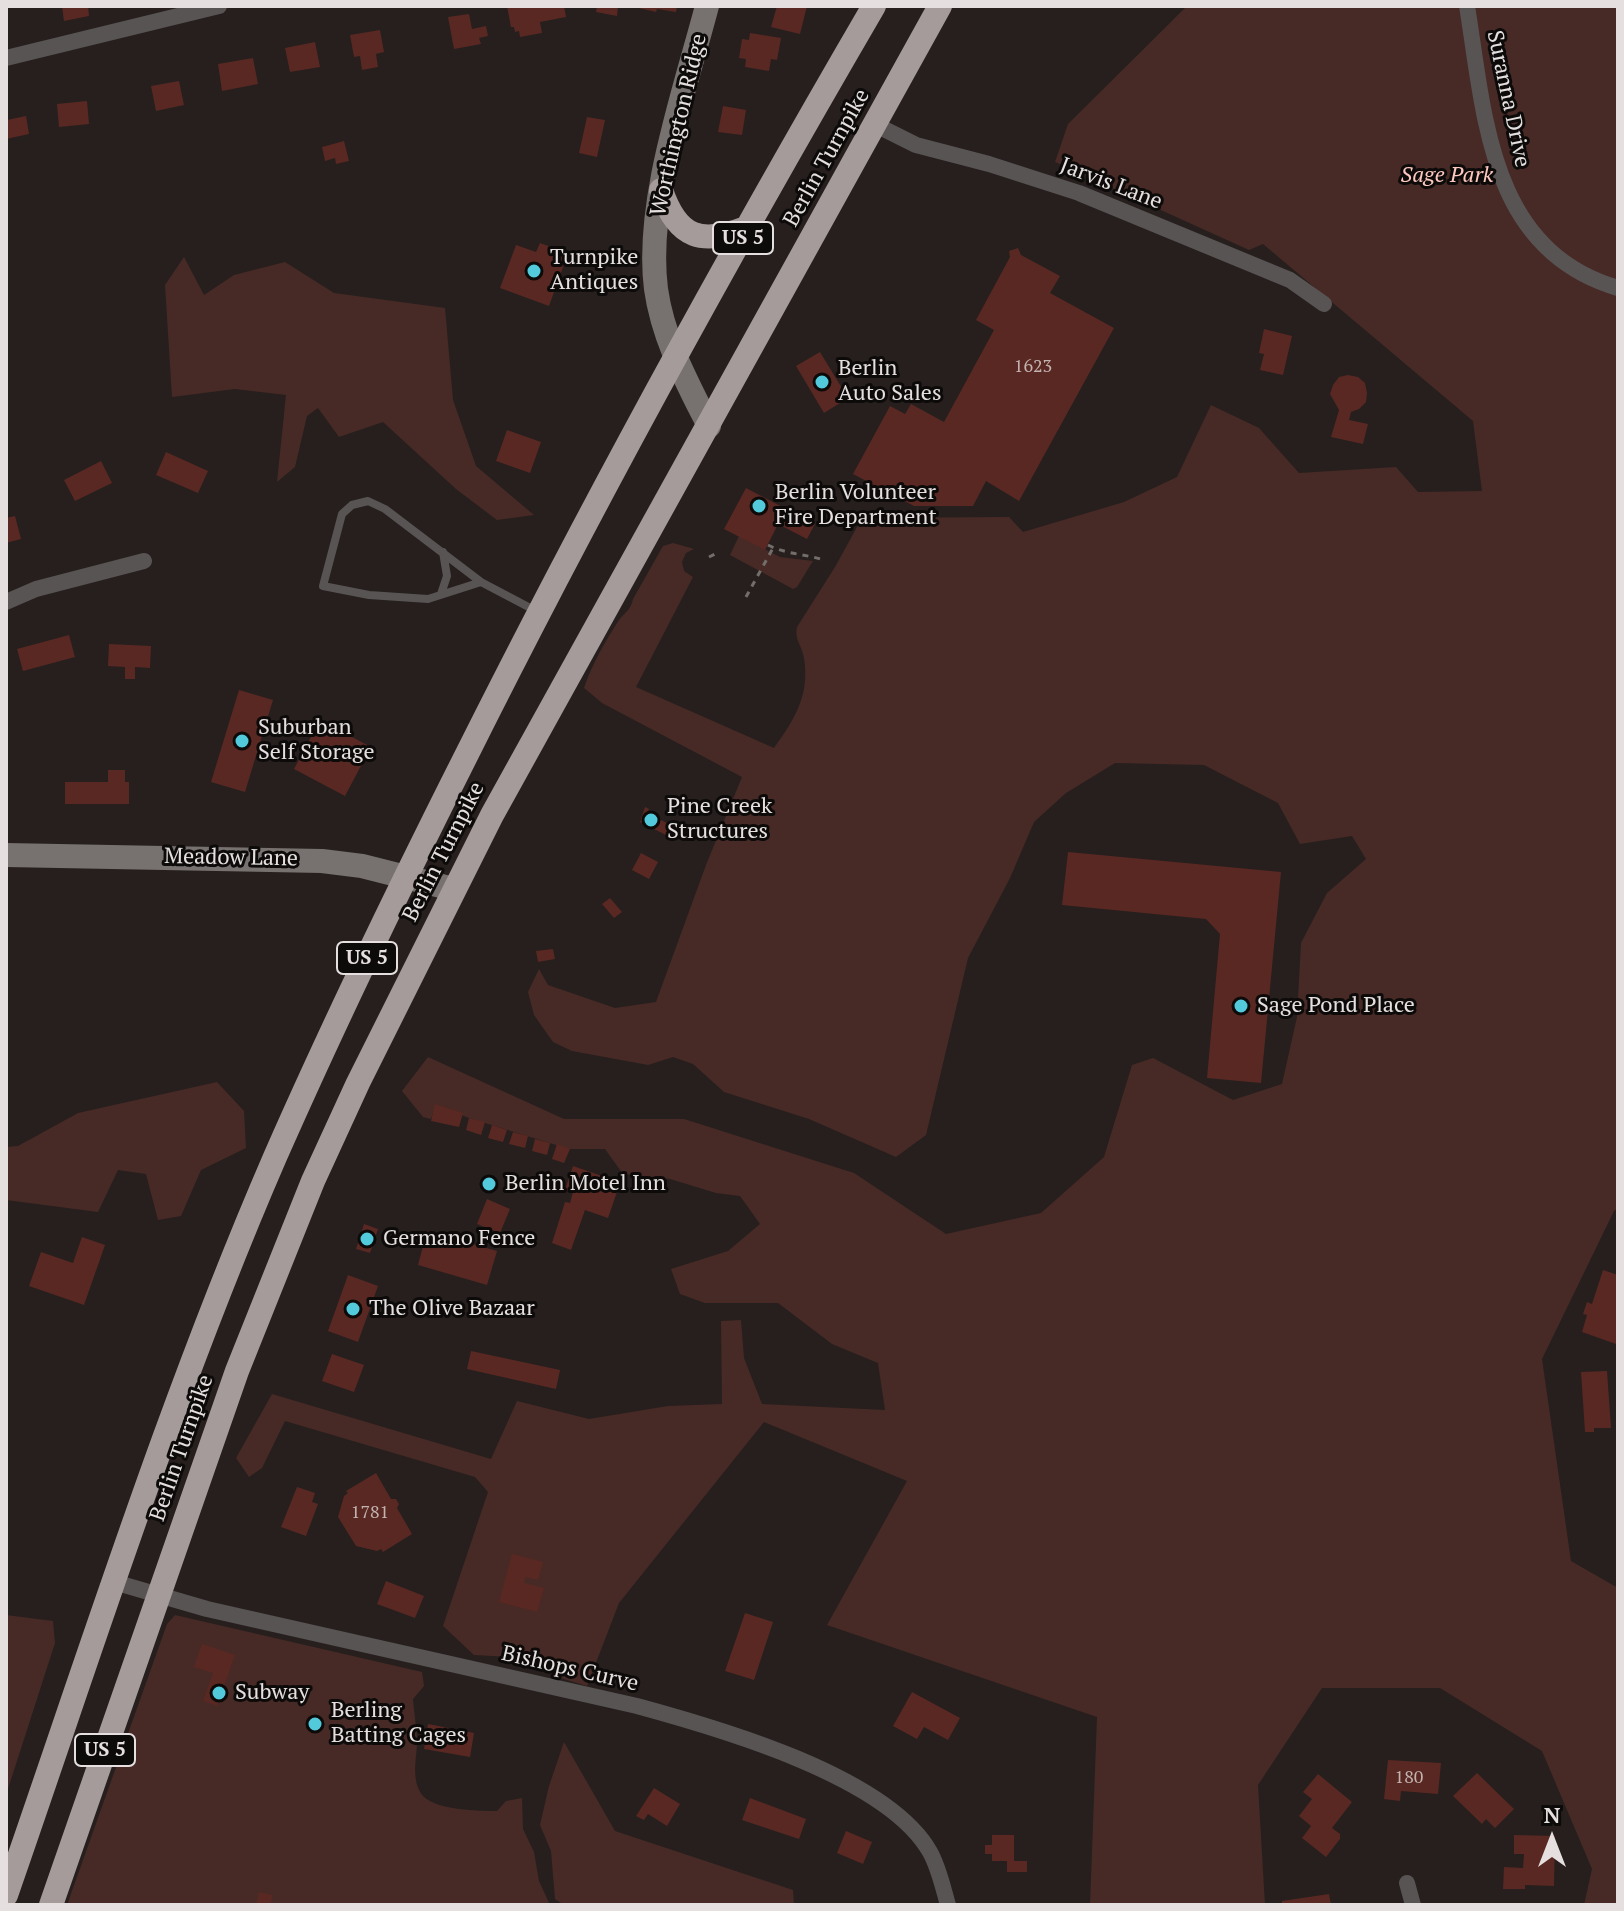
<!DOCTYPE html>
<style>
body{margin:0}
#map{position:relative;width:1624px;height:1911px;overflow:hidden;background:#261f1e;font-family:"PT Serif",serif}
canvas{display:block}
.frame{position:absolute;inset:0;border:8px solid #e5e0df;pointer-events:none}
.north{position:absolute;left:1512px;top:1799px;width:80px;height:80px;-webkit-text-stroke:6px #0d0a0a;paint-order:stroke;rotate:0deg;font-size:22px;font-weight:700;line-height:32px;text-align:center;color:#e5e0df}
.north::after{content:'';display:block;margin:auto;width:28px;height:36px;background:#e5e0df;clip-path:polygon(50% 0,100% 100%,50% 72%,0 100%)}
</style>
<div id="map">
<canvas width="1624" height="1911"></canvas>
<div class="frame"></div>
<div class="north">N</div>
</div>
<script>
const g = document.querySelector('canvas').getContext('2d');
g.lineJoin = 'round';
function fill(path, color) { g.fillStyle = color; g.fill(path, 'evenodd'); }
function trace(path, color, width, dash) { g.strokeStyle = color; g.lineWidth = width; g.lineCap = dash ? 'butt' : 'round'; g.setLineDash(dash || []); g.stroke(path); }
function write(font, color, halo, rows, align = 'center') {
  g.font = font + ' "PT Serif",serif'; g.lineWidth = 6; g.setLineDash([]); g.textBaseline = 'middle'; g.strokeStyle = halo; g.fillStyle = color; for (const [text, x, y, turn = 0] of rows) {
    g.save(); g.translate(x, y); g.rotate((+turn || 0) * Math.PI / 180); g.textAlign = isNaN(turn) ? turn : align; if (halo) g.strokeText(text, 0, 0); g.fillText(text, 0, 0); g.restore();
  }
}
fill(new Path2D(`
 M1187,6H1618V1208L1614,1211L1542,1359L1571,1561L1618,1588V1905H1584L1592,1869L1542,1751L1440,1688H1322L1258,1785L1265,1905H1090L1097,1717L827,1625L907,1481L764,1422L619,1603L587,1686L554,1676L529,1658L474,1655L443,1626L488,1492L475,1477L285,1421L262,1468L249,1477L236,1458L272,1394L491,1459L517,1401L589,1419L668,1406L722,1404L721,1321L741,1320L744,1358L762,1404L885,1410L878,1363L832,1344L778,1303H705L680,1294L671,1269L728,1251L760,1224L740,1196L716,1193L670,1179L623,1174L605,1149H569L469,1118L436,1105L431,1119L423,1117L402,1091L428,1057L564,1119H684L854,1173L946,1234L1041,1213L1104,1157L1132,1065L1153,1058L1233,1100L1282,1084L1297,1017L1301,943L1327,893L1366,859L1352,836L1300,844L1278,803L1204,765L1115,763L1066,793L1034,822L1010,878L968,958L926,1135L896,1157L809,1119L724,1092L693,1064L673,1057L648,1065L572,1051L553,1042L534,1015L528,992L539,969L548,985L615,1008L656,1002L706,865L742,777L602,703L584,688C592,664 606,640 619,620C625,612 631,610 633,599L663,546L673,543L694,549L686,553L682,562L684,571L693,577L636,687L774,748C795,719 810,694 804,658C802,646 794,639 797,627L835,567L862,518L1009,517L1023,532L1124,502L1177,477L1211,405L1259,428L1299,473L1396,467L1418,492L1482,491L1473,421L1263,244L1249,250L1055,162L1068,124Z
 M184,257L204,295L234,275L285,262L334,293L445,308L453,400L476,466L534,515L497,520L456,489L383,422L339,437L318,408L307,416L295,467L277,482L286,395L235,389L172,397L165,285Z
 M739,536L780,557L813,561L797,587L793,589L730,555Z
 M217,1082L244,1111L246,1148L201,1170L181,1216L158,1220L146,1174L118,1170L98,1212L6,1200V1147L18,1146L78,1113Z
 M6,1615L53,1621L55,1643L6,1795Z
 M175,1615L422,1672L424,1686L413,1699C414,1712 416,1724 417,1737C418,1755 409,1781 424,1797C438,1810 478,1811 497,1811L506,1801L522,1798L523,1829L534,1852L539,1881L550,1905H67L167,1624Z
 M564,1742L615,1831L793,1890L794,1905H564L555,1899L551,1851L540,1825L549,1786Z`), '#472a25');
fill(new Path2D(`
 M62,6H88L89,16L64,21Z
 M507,6H564L566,17L540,22L542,33L520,37L519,31L515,32L514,27H511Z
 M597,6H618L617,16L596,12Z
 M630,6H677L676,12L657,9L656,12Z
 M777,6H807L800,34L771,27Z
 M469,14L472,29L486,26L488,36L479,38L481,44L454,49L448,17Z
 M380,30L384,52L376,54L378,67L362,70L360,56L354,57L350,35Z
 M750,33L781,38L777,60L771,59L769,71L745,67L746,59L739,58L742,39L749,40Z
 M315,42L320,67L290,72L285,48Z
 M253,58L258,84L222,91L218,64Z
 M179,81L184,105L156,111L151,86Z
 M87,101L89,124L59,127L57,104Z
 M723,106L746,110L742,135L718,132Z
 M26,116L29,134L6,139L7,120Z
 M587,117L605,120L597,157L579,153Z
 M344,141L349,161L336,164L335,158L325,161L322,147Z
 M540,243L568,253L549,306L500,288L516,245L536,252Z
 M1018,248L1021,255L1060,276L1050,293L1114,328L1019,501L986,481L973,506H914L853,474L890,406L905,414L911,404L944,422L994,330L976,320L1010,257L1009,251Z
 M1264,329L1292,336L1283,375L1260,370L1264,354L1259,353Z
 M820,352L848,398L824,413L796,366Z
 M1348,375L1358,377L1365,383L1367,393L1366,402L1359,409L1351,412L1349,420L1368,424L1363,444L1331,437L1339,410L1330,394L1333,385L1339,377Z
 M507,430L541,442L530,473L496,461Z
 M166,452L208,471L198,493L156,475Z
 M101,461L112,483L75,501L64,480Z
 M746,488L815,524L807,539L778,524L765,550L724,529Z
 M15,516L21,539L6,543V518Z
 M69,635L75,657L23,671L17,649Z
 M109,644L151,646L150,668L135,667V679H125V667L108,666Z
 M239,690L273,700L245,792L211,782Z
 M320,720L371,747L345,796L294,769Z
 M108,770H125V782H129V804H65V782H108Z
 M645,807L649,809L647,813L671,825L666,835L640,822Z
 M1068,852L1281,872L1261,1083L1207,1078L1220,934L1206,919L1062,905Z
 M641,853L658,862L649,879L632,870Z
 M610,898L622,912L614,918L602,904Z
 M553,949L555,959L538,962L536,951Z
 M435,1104L463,1113L459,1127L431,1121Z
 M469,1118L485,1122L481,1135L466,1130Z
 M492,1125L507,1130L503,1142L488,1138Z
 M513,1132L528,1136L525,1148L509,1144Z
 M535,1139L550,1143L547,1155L532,1151Z
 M557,1144L570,1149L564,1163L552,1159Z
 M573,1166L608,1178L606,1185L618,1189L608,1218L585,1210L571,1250L552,1243L565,1202L570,1203L573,1192L565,1190Z
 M487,1199L510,1209L500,1233L477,1224Z
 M364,1224L378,1229L370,1253L356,1249Z
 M427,1231L497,1251L487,1285L418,1265Z
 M82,1237L105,1245L84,1305L29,1286L41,1252L73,1263Z
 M1603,1270L1618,1275V1337L1616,1344L1582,1332L1587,1315L1583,1314L1587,1302L1592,1304Z
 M348,1275L378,1286L358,1342L328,1331Z
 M471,1351L560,1370L556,1389L467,1369Z
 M332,1354L364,1365L354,1392L322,1381Z
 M1607,1371L1611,1428H1594V1432H1585L1581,1372Z
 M376,1473L391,1499H396L399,1504L397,1508L412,1534L383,1552L381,1549L377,1551L356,1546L338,1517L344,1496L348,1493L346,1491Z
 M297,1487L315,1493L312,1502L318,1504L306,1536L281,1527Z
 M512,1554L543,1562L538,1580L525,1577L524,1583L544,1588L537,1612L499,1602Z
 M386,1581L424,1596L415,1618L377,1604Z
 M745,1613L773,1622L754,1680L725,1671Z
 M202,1644L235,1655L217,1706L203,1701L213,1673L194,1667Z
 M912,1692L960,1718L948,1740L924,1727L917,1739L893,1726Z
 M428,1724L474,1733L470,1757L424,1749Z
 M1388,1760L1441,1763L1438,1794L1401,1791L1400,1801L1384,1799Z
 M1477,1773L1514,1809L1495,1828L1486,1819L1482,1824L1453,1796Z
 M1318,1774L1352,1802L1332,1828L1340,1834V1839L1326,1857L1302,1838L1311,1826L1299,1816L1312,1799L1303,1792Z
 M654,1788L680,1804L667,1826L648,1814L644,1820L636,1816Z
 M750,1798L806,1819L799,1839L742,1820Z
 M846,1831L872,1842L863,1864L837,1853Z
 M992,1835H1014V1861H1027V1872H1007V1861H992V1854H985V1845H992Z
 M1514,1835L1555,1836L1554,1886L1525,1885V1889H1503L1504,1867L1523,1868L1524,1854H1514Z
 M259,1892L273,1895L270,1905H256Z
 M1329,1894L1331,1905H1282V1901Z`), '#592822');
trace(new Path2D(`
 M768,545C785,554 805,554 824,560
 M709,557L715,554
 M746,597L773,548`), '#736d6c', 3, [6, 6]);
trace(new Path2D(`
 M481,582L428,599L369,595L323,586L342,514L352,505L368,501L385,509L481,582L538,612
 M441,594L447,576L443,552`), '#585454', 8);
trace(new Path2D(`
 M1467,6C1485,117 1489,250 1618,288
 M6,58L219,6
 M874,124L916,145L989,164L1079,193L1290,280L1324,304
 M6,602L36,589L144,561
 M114,1582L207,1609L637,1706C718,1728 887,1776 930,1852C939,1868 943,1888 948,1905
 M1407,1883L1413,1905`), '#585454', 16);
trace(new Path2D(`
 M707,6C685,90 645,203 656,289C663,339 687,382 709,426
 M6,855L322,861L362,866L453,889`), '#777170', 24);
trace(new Path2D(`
 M661,190C678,240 702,245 749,227
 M6,1895C92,1648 171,1397 275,1157C334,1023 398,891 464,760C592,504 730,253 874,6
 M51,1905L237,1371L313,1181L358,1083L492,815L940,6`), '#a49b9a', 24);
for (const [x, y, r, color] of [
 [534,271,8,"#53cadc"],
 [822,382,8,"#53cadc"],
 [759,506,8,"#53cadc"],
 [242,741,8,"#53cadc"],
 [651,820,8,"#53cadc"],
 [1241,1006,8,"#53cadc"],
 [489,1184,8,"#53cadc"],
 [367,1239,8,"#53cadc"],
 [353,1309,8,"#53cadc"],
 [219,1693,8,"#53cadc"],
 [315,1724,8,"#53cadc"]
]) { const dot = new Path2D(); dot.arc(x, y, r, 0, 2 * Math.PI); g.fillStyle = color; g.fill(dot); trace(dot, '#0d0a0a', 3); }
write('18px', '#c2b2b0', null, [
 ["1623",1033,367],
 ["1781",370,1513],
 ["180",1409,1778]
]);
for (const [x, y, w] of [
 [743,238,60],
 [367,958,60],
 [105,1750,60]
]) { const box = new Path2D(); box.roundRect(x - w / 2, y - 16, w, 32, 6); g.fillStyle = '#0d0a0a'; g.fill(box); trace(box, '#e5e0df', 2); }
write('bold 20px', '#e5e0df', null, [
 ["US 5",743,238],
 ["US 5",367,958],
 ["US 5",105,1750]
]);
write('22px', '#e5e0df', '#0d0a0a', [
 ["Suranna Drive",1508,99,78],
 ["Worthington Ridge",679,125,-77],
 ["Berlin Turnpike",827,158,-61],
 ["Jarvis Lane",1111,184,21],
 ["Berlin Turnpike",444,852,-63],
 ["Meadow Lane",231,858,1],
 ["Berlin Turnpike",182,1448,-71],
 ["Bishops Curve",570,1669,13]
]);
write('italic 22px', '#fdc8bf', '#0d0a0a', [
 ["Sage Park",1447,176]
]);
write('22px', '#e5e0df', '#0d0a0a', [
 ["Turnpike",550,258],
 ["Antiques",550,283],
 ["Berlin",838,369],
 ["Auto Sales",838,394],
 ["Berlin Volunteer",775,493],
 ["Fire Department",775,518],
 ["Suburban",258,728],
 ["Self Storage",258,753],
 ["Pine Creek",667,807],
 ["Structures",667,832],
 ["Sage Pond Place",1257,1006],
 ["Berlin Motel Inn",505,1184],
 ["Germano Fence",383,1239],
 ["The Olive Bazaar",369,1309],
 ["Subway",235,1693],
 ["Berling",331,1711],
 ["Batting Cages",331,1736]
], 'left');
</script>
